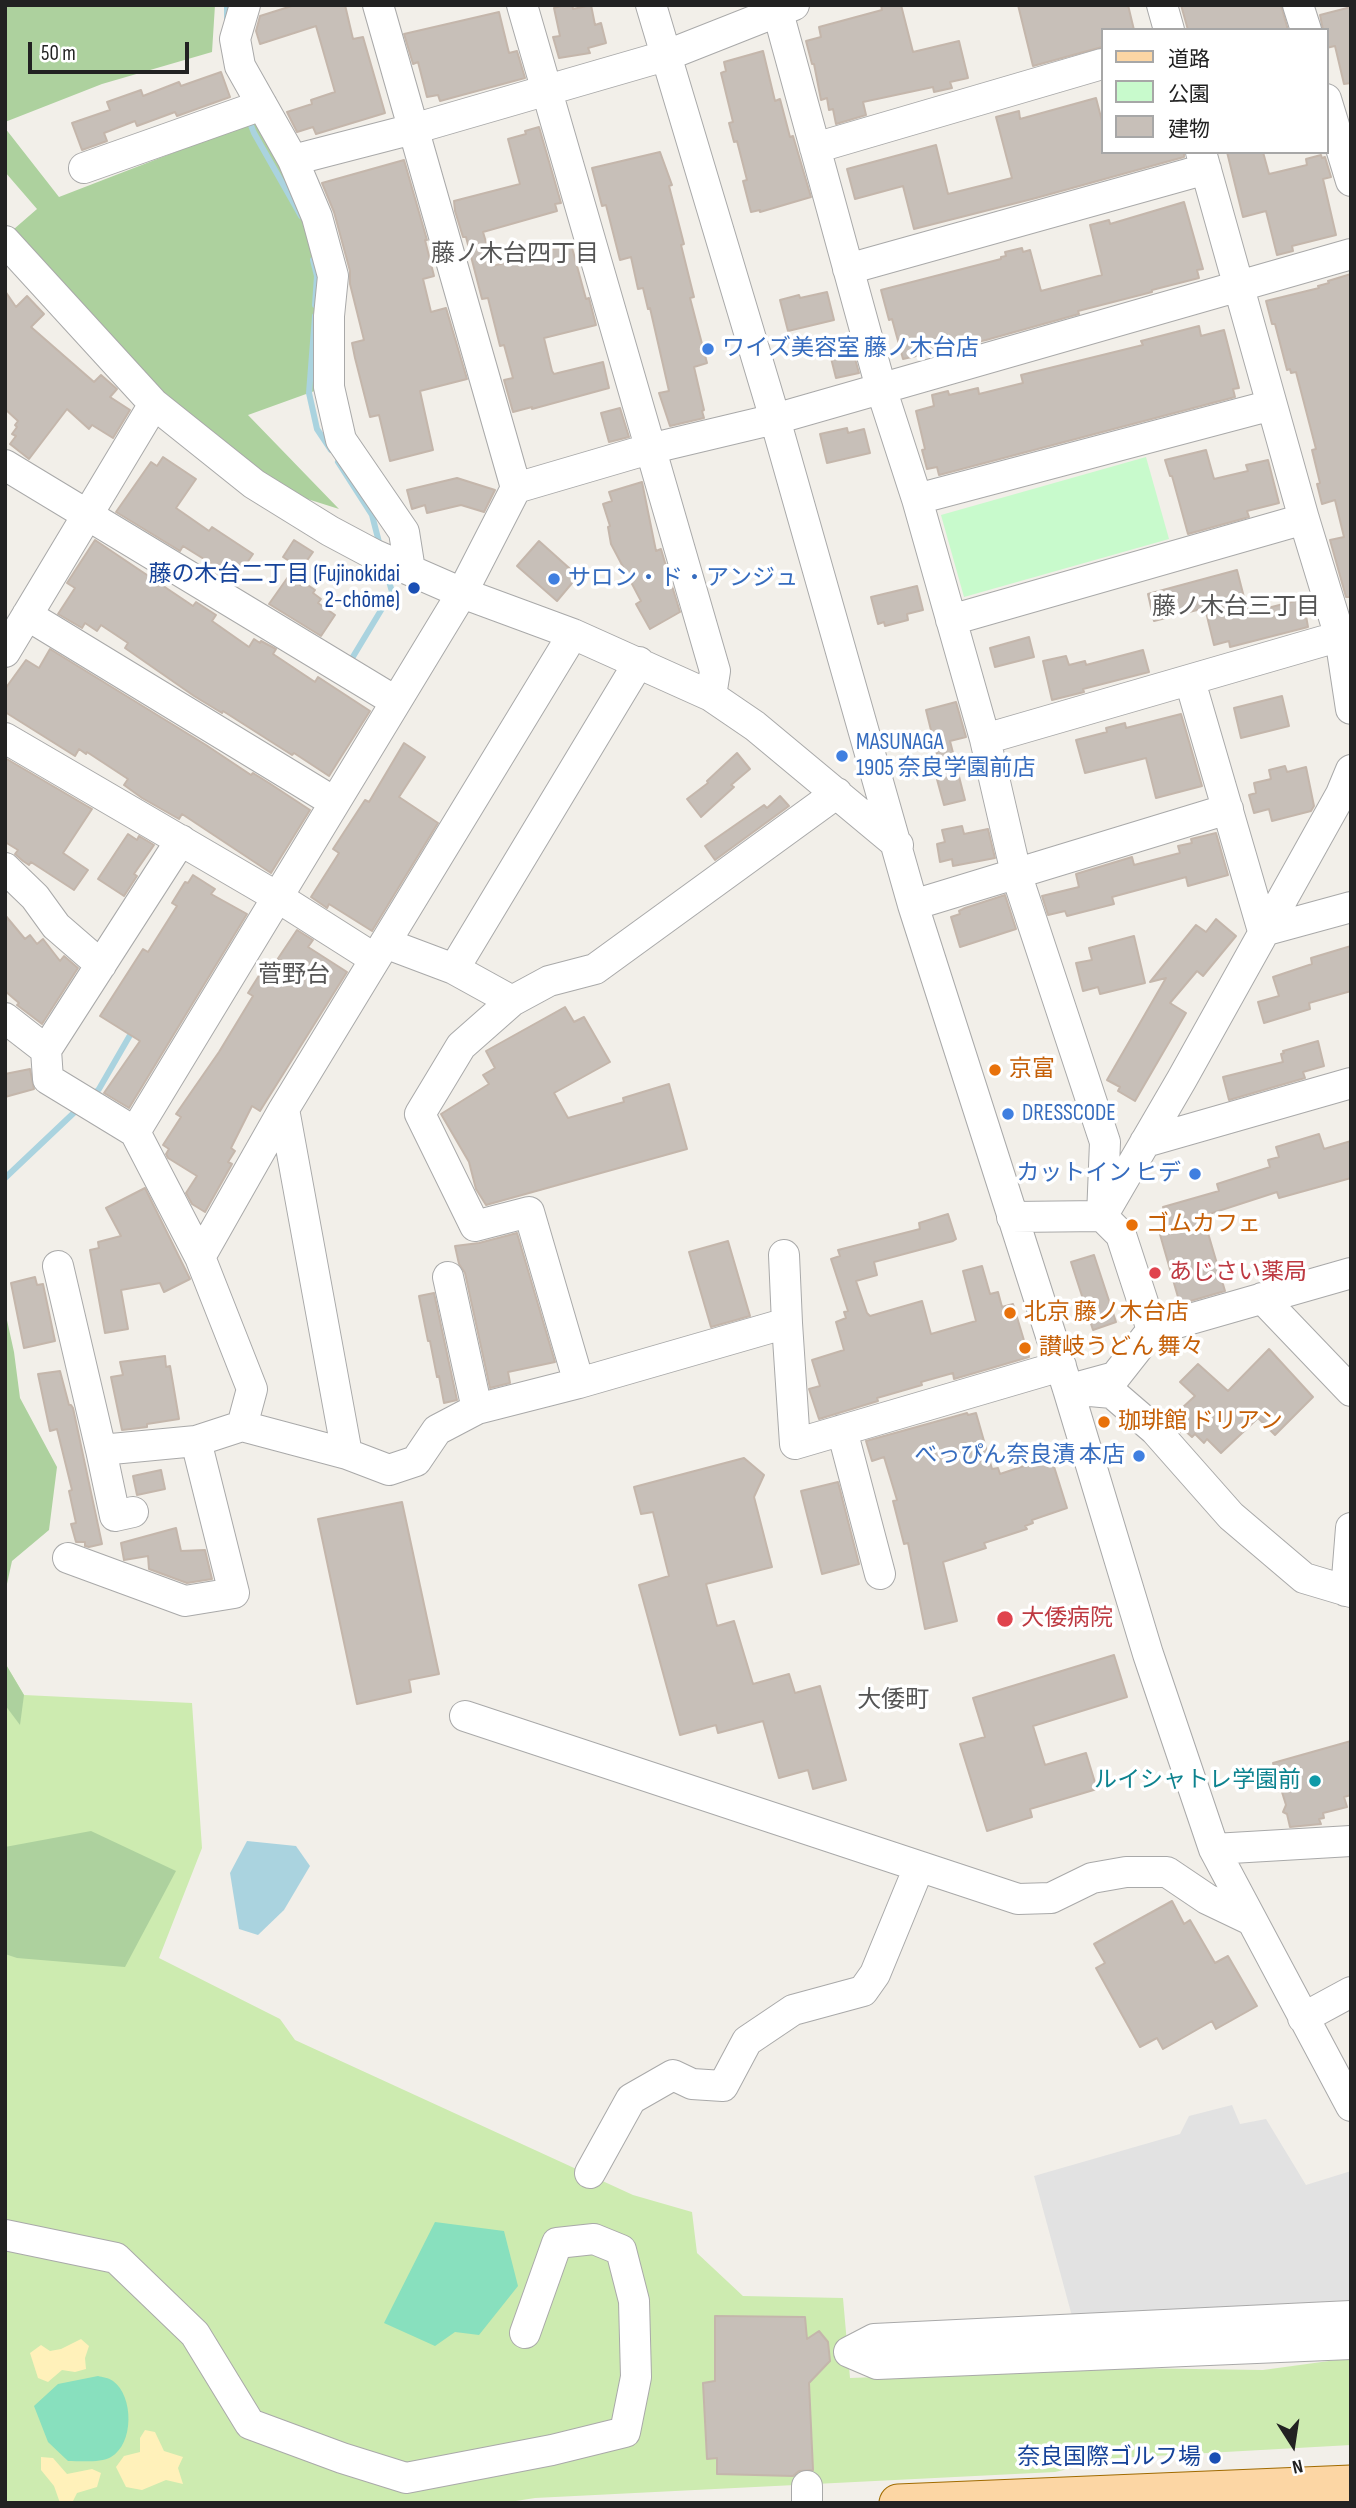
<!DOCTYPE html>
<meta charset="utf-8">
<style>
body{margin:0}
#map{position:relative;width:1356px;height:2508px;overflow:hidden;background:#f2efe9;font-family:"Sofia Sans Condensed","Noto Sans JP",sans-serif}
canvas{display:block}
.frame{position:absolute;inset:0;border:7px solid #222;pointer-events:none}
.legend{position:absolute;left:1101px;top:28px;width:228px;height:126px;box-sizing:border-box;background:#fff;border:2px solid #a7a7a7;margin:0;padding:9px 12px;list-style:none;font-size:21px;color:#222}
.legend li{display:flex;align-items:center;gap:14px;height:35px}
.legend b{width:35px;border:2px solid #a7a7a7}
.north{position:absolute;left:1258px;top:2410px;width:70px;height:70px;-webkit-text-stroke:5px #fff;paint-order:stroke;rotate:168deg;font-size:19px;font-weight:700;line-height:28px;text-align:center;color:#222}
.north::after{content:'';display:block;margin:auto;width:24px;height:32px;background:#222;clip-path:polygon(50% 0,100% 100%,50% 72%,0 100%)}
.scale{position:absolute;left:28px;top:42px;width:161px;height:32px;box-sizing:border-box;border:4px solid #222;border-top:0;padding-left:9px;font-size:21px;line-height:24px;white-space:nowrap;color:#222;-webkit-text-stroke:5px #fff;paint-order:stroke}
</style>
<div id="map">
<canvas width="1356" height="2508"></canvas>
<div class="frame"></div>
<ul class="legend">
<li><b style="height:9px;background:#fcd6a4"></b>道路</li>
<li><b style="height:19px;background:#c8facc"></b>公園</li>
<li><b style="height:19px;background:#c7bfb8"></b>建物</li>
</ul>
<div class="north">N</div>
<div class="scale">50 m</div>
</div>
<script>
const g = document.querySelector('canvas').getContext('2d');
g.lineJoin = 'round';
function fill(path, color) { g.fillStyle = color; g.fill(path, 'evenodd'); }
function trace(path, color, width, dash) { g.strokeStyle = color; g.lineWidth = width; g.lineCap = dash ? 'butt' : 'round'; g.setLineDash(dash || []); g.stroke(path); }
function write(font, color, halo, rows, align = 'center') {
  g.font = font + ' "Sofia Sans Condensed","Noto Sans JP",sans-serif'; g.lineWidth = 7; g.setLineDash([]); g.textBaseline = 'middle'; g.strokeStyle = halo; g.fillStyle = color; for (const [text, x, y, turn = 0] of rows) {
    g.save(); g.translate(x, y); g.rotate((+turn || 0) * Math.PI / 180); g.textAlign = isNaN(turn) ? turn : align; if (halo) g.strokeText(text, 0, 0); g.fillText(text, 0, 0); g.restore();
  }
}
fill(new Path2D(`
 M5,1663L24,1695L192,1703L202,1848L159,1958L280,2019L295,2040L633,2195L692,2212L697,2253L743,2296L843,2298L850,2378L1127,2368L1263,2370L1351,2358V2445L1117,2458L1055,2472L535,2498L503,2503H5Z`), '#cdebb0');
fill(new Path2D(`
 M5,5H215L212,52L102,84L5,122Z
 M258,120L311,217L325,276L320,389L248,415L339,509L301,497L253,469L160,393L14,229L37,209L5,172V128L59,197Z
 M5,1311L14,1352L20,1398L57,1467L49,1530L12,1561L5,1593Z
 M5,1663L24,1695L20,1725L5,1705Z
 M91,1831L176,1871L125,1967L17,1958L5,1954V1847Z`), '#add19e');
fill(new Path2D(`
 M81,2339L89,2346L85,2358L86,2369L75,2372L62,2370L48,2382L38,2378L30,2353L41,2345L50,2351L61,2349Z
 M145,2430L155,2432L164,2451L183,2457L178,2468L183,2484L166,2480L142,2490L126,2487L116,2467L124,2456L140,2452V2438Z
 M41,2457L53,2458L67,2474L92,2469L101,2473L97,2487L77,2493L73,2501L60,2503L54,2486L41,2470Z`), '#fff1ba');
fill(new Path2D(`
 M1146,457L1169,539L964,597L941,515Z`), '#c8facc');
fill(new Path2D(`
 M435,2222L504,2231L518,2286L479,2335L455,2332L435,2346L384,2323Z
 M98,2376C102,2377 109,2378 113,2381C134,2396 134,2444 111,2457C101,2463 80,2461 68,2461L48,2442L34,2406L58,2384Z`), '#88e0be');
fill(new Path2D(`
 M1232,2105L1240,2124L1266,2119L1306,2185L1351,2171V2302L1222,2307L1073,2320L1034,2176L1180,2134L1189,2116Z`), '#e2e2e2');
fill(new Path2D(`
 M247,1841L296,1846L310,1866L284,1910L258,1935L239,1929L230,1873Z`), '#aad3df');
trace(new Path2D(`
 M227,5V21
 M248,118L254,133L301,216
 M313,260L317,276L315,305
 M315,316L309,393L317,429L331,450
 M338,462L372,515L380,546
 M348,665L392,592L386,570
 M93,1095L99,1089L133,1030
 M5,1178L80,1107`), '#aad3df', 6);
const building = new Path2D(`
 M295,5H345L353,39L363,37L385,113L316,134L313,127L297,132L287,112L312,104L311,100L335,92L316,26L260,44L256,31L260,16Z
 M564,5H572L573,9L591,5L595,25L601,23L606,43L588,48L590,53L559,58L553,37L560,36L554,8Z
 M881,5H901L913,52L959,41L968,78L950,82L952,88L934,92L933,87L863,102L866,115L836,124L833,109L829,110L827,98L821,100L814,64H812L806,41L821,37L819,27L882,10Z
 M1018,5H1128L1134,30H1102V47L1033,66Z
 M1181,5H1281L1288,30H1188Z
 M1351,7V83L1344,84L1335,46L1326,48V30H1323L1320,15Z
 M499,12L509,53L517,51L525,78L440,101L438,95L427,97L418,62L413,64L404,34Z
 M763,51L775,101L780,99L790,137L793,136L811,197L760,212V210L751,212L743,181L747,180L737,141L734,142L729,123L733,122L721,73L726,71L724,62Z
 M221,72L230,97L177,116L175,112L137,126L135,121L104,133L107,141L82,150L72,123L110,110L107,102L141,90L143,96L179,82L181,86Z
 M1096,98L1102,121V152H1184V157L1036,198L914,229L903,186L855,199L847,169L936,145L948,194L1012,178L996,117L1019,111L1020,119Z
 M539,127L561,203L555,204L557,211L483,232L493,266L571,244L586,299L589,298L596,325L544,338L552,371L554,374L603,362L609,388L532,409V407L513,412L504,380L513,378L504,345L500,346L488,298L482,299L466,237H463L455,211L454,201L520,184L508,139L526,134L525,131Z
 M660,152L672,185L669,186L684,244L681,245L694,297L690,298L707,363L694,367L704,410L702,411L704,418L670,426L659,393L669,391L650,308L648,309L643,288L638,289L631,257L620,260L606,205L602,206L592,168Z
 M1227,152H1263L1269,174L1307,165L1306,159L1321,155L1322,158L1325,157L1331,177L1323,179L1336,235L1292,246L1293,251L1277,255L1266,211L1243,217Z
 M404,160L427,240H425L434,276L423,279L431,312L446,308L467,379L420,391L433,450L390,461L379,415L370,417L355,358L352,343L364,340L350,284V271L334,212L322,183Z
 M1184,202L1203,269L1197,270L1199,278L1152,290V292L1078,311L1079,314L986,340L903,359L892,319L889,320L881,290L1001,259V257L1006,256L1005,252L1022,248L1023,252L1030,250L1041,291L1102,275L1090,225L1109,220L1110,224Z
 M1351,274V597H1346L1330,540L1344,537L1335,500L1322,504L1317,484L1320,483L1312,450L1316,449L1296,372L1291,373L1290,369L1287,370L1275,324H1272L1266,301L1319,288L1318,286L1329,283L1328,281Z
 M5,291L16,307L27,296L44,314L31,327L94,382L101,375L117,389L110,397L130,410L113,438L92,425L89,429L67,409L29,459L10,444L16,436L12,434L17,427L15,425L18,421L5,409Z
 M827,292L834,320L788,331L780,300L799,295L800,298Z
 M1199,326L1201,336L1224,330L1239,388L1233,389L1235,397L939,475L937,467L927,469L922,450L925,449L916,411L934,406L932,395L948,391L949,395L978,388L979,394L1023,383L1021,375L1143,345L1141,341Z
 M849,337L859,373L836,378L827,342Z
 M620,408L629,437L609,442L601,413Z
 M847,428L848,433L864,429L870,453L827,463L820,434Z
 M1206,450L1214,479L1248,471L1246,465L1268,460L1279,503L1247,511L1249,517L1188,534L1172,476H1170L1165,460Z
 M163,457L196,479L176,508L209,531L212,527L253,554L236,579L183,546L180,551L116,512L151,462L157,466Z
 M457,478L495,490L484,512L461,505L427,513L425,505L412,509L407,490Z
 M642,482L656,551L661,549L668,573L665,575L673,589L680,612L650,629L636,604L641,601L611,544L608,527L610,526L603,504L612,501L609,492Z
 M95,540L193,606L196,602L216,615L212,621L249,647L254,639L260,643L261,641L276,649L273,654L315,682L318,677L370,711L329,776L294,753L292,755L223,711L222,713L194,696L125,648L128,643L101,625L97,631L85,623L82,628L58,614L75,588L67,583Z
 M294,540L313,552L301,569L283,557Z
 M539,541L578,576L557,601L517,566Z
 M1237,570L1248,613L1303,599L1308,627L1230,647L1229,641L1214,645L1205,608L1154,621L1148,594Z
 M288,577L300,585L302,581L315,590L313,593L321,599L318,603L335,615L321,636L269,604Z
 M917,586L923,610L907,614L908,620L885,626L884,622L878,624L871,597Z
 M1029,637L1034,657L995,667L990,648Z
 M50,649L206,745L251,775L253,773L269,783L310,810L271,873L182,814L179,819L142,798L124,785L128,779L87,752L86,754L79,749L75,756L5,712V689L26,660L39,668Z
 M1143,650L1149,672L1083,689L1084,692L1052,700L1043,661L1066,656L1069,665L1085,661L1086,665Z
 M1282,696L1289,726L1241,738L1234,708Z
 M956,702L966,737L950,741L965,800L944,805L935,772L941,771L926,710Z
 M1181,714L1202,786L1156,798L1146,758L1085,773L1076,740L1107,732L1106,728L1125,723L1126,728Z
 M404,743L425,757L399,797L438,823L372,931L329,904L327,908L311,897L339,853L333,849L365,800L369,802Z
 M737,753L750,769L731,785L734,787L701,817L687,799L708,783L707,781Z
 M5,758L92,809L63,853L88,870L74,890L31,862L29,865L23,861L15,854L18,850L5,842Z
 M1285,766L1287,772L1306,767L1314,806L1311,811L1272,821L1269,809L1254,813L1249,795L1256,793L1254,783L1271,779L1269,770Z
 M780,796L789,806L715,860L705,846L764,805L767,808Z
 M962,826L964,834L988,829L995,858L953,866L952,859L940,862L937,844L945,842L942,830Z
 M1216,833L1228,875L1188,886L1186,877L1112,897L1114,904L1067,916L1065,911L1048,915L1042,896L1079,887L1076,874L1132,857L1134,865L1180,853L1178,846L1192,843L1191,839Z
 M128,834L137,840L139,836L154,845L134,874L137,876L124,896L98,879Z
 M193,875L215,889L211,894L247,914L129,1108L104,1093L140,1041L100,1016L143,949L148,952L177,906L172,903L185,882L188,883Z
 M1005,895L1016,929L960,947L951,917L960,914L959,911L965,908Z
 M5,915L25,939L30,935L37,944L43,939L60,961L64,956L78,968L42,1024L17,1005L19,1003L5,991Z
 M1216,919L1236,936L1203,976L1197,971L1170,1003L1186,1013L1135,1101L1118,1091L1120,1087L1107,1080L1166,978L1150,982L1196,925L1206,932Z
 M297,930L313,940L308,947L347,972L260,1111L252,1106L231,1148L235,1151L228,1162L232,1164L205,1212L192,1204L186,1193L197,1176L168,1158L166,1154L169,1149L163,1145L181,1117L176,1114L219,1052L253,996L248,993L265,966L271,969Z
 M1134,936L1145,983L1100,994L1098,987L1083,991L1076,963L1092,960L1089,948Z
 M1351,946V991L1309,1003L1310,1009L1264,1023L1258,1002L1279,996L1273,977L1312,964L1311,958Z
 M565,1007L574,1022L584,1017L610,1062L554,1093L568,1118L624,1102L623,1098L669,1084L687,1149L486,1205L476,1189L469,1162L441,1114L489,1084L483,1075L495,1068L486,1051Z
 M1318,1041L1324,1066L1303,1072L1305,1078L1229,1100L1223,1077L1283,1062L1281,1054L1284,1053L1283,1051Z
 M30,1069L34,1089L5,1097V1074Z
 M1319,1134L1324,1149L1351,1141V1178L1279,1198L1277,1192L1203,1216L1225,1291L1180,1304L1159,1231L1169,1228L1163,1207L1219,1191L1217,1184L1270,1167L1268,1160L1279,1157L1276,1147Z
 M145,1188L190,1279L164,1292L160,1283L121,1290L128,1329L105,1333L90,1250L99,1248L98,1242L121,1236L106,1208Z
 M948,1214L956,1239L953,1241L874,1262L877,1275L856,1281L867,1313L870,1316L922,1301L931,1334L976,1321L963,1271L982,1266L990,1294L998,1292L1002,1307L1013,1304L1029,1357L954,1379L953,1373L921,1382L922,1385L877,1398L878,1401L819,1419L809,1389L820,1386L812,1360L844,1350L836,1322L846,1318L844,1312L848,1311L831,1259L840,1256L838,1250L920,1229L919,1223Z
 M517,1233L555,1362L508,1372L510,1383L490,1388L465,1273L459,1264L455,1246L479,1243Z
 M728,1241L750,1316L711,1327L689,1252Z
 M1094,1255L1116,1322L1093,1330L1071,1262Z
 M35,1277L37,1285L43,1284L55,1341L24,1348L11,1283Z
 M434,1293L457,1400L444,1403L439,1376L437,1377L430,1341H428L419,1296Z
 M1269,1349L1313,1397L1275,1435L1258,1418L1221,1453L1207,1439L1204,1443L1195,1434L1192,1437L1183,1429L1180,1432L1169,1420L1195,1396L1180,1382L1198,1364L1228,1391Z
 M165,1356L166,1367L170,1366L179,1419L147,1424V1427L122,1430L111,1377L123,1375L120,1362Z
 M60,1371L69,1405H71L73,1408L102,1544L89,1547L85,1546V1542H76L71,1524L76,1523L69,1491L72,1490L57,1429L50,1431L38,1374Z
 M967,1413L968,1415L976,1413L992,1469L998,1468L1000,1474L1051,1457L1067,1508L1032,1520L1033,1523L1025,1526L1027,1529L984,1543L986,1548L943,1562L957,1621L925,1629L908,1543L904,1544L893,1501L897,1500L884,1457L872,1461L866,1441Z
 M744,1458L764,1475L754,1497L772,1567L706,1584L717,1626L734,1621L753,1684L789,1674L795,1693L820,1686L846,1780L813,1789L808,1770L779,1778L763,1721L718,1733L716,1725L680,1735L639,1585L669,1576L653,1512L641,1514L634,1487Z
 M161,1470L165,1489L137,1495L133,1476Z
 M838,1482L859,1564L822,1574L801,1491Z
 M402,1502L439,1674L409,1680L411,1692L357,1704L318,1519Z
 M176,1528L181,1551L205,1550L212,1579L187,1583L149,1569L148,1556L124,1560L121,1543Z
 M1114,1655L1127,1697L1033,1726L1045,1765L1086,1753L1097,1789L1030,1809L1032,1817L987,1831L960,1744L985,1737L973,1698Z
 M1351,1741V1795L1344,1797L1347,1807L1323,1813L1324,1818L1319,1819L1321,1824L1290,1827L1287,1814L1283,1812L1286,1805L1273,1763Z
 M1172,1901L1184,1924L1190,1920L1215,1963L1228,1956L1257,2006L1216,2029L1212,2021L1163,2049L1157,2038L1140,2047L1096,1968L1105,1963L1094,1944Z
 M715,2316L805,2317L807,2339L819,2331L828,2342L830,2361L809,2383L813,2470L799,2471L793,2476L717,2474V2458L707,2459L703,2383L715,2381Z`);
fill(building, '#c7bfb8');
trace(building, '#c4b6ab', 2);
const minor = new Path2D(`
 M245,5L235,39L240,66L293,160L317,217L333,276L329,316V387L341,440L404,532L410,570
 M378,5L516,488
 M522,5L715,671L711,696
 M651,5L775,419L913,905L1068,1389L1148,1654L1214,1849L1351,2106
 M776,5L881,388L917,499L985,739L1016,873L1105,1142L1102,1216
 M1162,5L1169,30
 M1298,5L1306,30
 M1326,99L1351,181
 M815,148L1102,64
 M1201,152L1304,519L1340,637L1351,709
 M293,160L413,129L665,56L794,5
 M84,168L262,105
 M5,241L154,404L254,484L330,531L375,555L462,593L573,634L711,696L755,726L898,845
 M848,269L1206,169
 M5,465L395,701
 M917,499L1272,405
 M27,615L334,802
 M951,620L1304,519
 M5,652L154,404
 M1190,681L1263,931L1351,907
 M5,738L279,898L375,959
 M985,739L1351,633
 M5,868L35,897L56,926L101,965
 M913,905L1228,809
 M385,943L454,969L512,1001L549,981L595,969L837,793
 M454,969L639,662
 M5,1018L46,1050L48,1079L135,1132L200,1257L252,1389L242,1426L347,1454L284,1109
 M46,1050L181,840
 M135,1132L462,593L516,488L649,449L775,419L1351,254
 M1145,1142L1351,1083
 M1104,1213L1182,1079L1341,794L1351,770
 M1012,1217L1102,1216L1121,1235L1152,1330L1115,1377L1082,1386
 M784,1255L787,1323
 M200,1257L284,1109L573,634
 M58,1266L101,1450L196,1441L242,1426
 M448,1277L477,1409
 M1262,1298L1351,1391
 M1152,1330L1351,1273
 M579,1383L787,1323L795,1444L1061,1366
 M1068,1389L1112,1393L1155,1430L1231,1516L1304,1578L1351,1592
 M842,1430L880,1574
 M101,1450L115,1516L133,1512
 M347,1454L389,1470L416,1461L437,1430L477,1409L579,1383L529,1212L475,1226L420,1114L461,1046L512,1001
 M68,1558L185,1601L234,1593L196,1441
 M1346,1591L1351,1528
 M465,1716L1018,1899L1051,1898L1092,1878L1126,1872H1167L1207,1899L1251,1920
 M1214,1849L1351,1841
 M1303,2018L1351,1992
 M590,2173L631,2099L673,2075L692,2084L723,2086L747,2041L793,2010L863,1991L875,1974L919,1867
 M5,2235L116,2258L195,2334L250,2424L342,2458L406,2478L552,2450L625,2432L636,2377L634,2301L621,2250L594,2239L557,2243L525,2333
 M1351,2316L874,2339L849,2352L877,2364L1351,2344
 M807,2486V2503`);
const major = new Path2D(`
 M898,2503L1351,2484`);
trace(minor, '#a9a9a9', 32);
trace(major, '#a06b00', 39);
trace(minor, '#fff', 30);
trace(major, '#fcd6a4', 37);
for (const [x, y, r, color] of [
 [708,349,7,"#3f7fe0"],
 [554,579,7,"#3f7fe0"],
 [414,588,7,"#1a4fb4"],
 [842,756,7,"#3f7fe0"],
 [995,1070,7,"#e8710a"],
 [1008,1114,7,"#3f7fe0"],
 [1195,1174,7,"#3f7fe0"],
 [1132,1225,7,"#e8710a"],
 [1155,1273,7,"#e0444e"],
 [1010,1313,7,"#e8710a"],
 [1025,1348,7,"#e8710a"],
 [1104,1422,7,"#e8710a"],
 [1139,1456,7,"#3f7fe0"],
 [1005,1619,9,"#e0444e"],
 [1315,1781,7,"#0f9aa8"],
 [1215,2458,7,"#1a4fb4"]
]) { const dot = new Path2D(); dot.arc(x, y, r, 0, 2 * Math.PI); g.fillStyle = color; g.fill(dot); trace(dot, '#fff', 2.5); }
write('23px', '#366cbe', '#fff', [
 ["ワイズ美容室 藤ノ木台店",722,349],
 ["サロン・ド・アンジュ",568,579],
 ["MASUNAGA",856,743],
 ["1905 奈良学園前店",856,769],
 ["DRESSCODE",1022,1114],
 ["カットイン ヒデ",1181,1174,"right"],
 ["べっぴん奈良漬 本店",1125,1456,"right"]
], 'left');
write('23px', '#164399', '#fff', [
 ["藤の木台二丁目 (Fujinokidai",400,575],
 ["2-chōme)",400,601],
 ["奈良国際ゴルフ場",1201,2458]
], 'right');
write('23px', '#c56008', '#fff', [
 ["京富",1009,1070],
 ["ゴムカフェ",1146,1225],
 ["北京 藤ノ木台店",1024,1313],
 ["讃岐うどん 舞々",1039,1348],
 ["珈琲館 ドリアン",1118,1422]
], 'left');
write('23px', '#be3a42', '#fff', [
 ["あじさい薬局",1169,1273],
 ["大倭病院",1021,1619]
], 'left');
write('23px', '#0d838f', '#fff', [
 ["ルイシャトレ学園前",1301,1781]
], 'right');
write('24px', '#555', '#fff', [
 ["藤ノ木台四丁目",515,255],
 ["藤ノ木台三丁目",1236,608],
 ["菅野台",294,976],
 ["大倭町",893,1701]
]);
</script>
